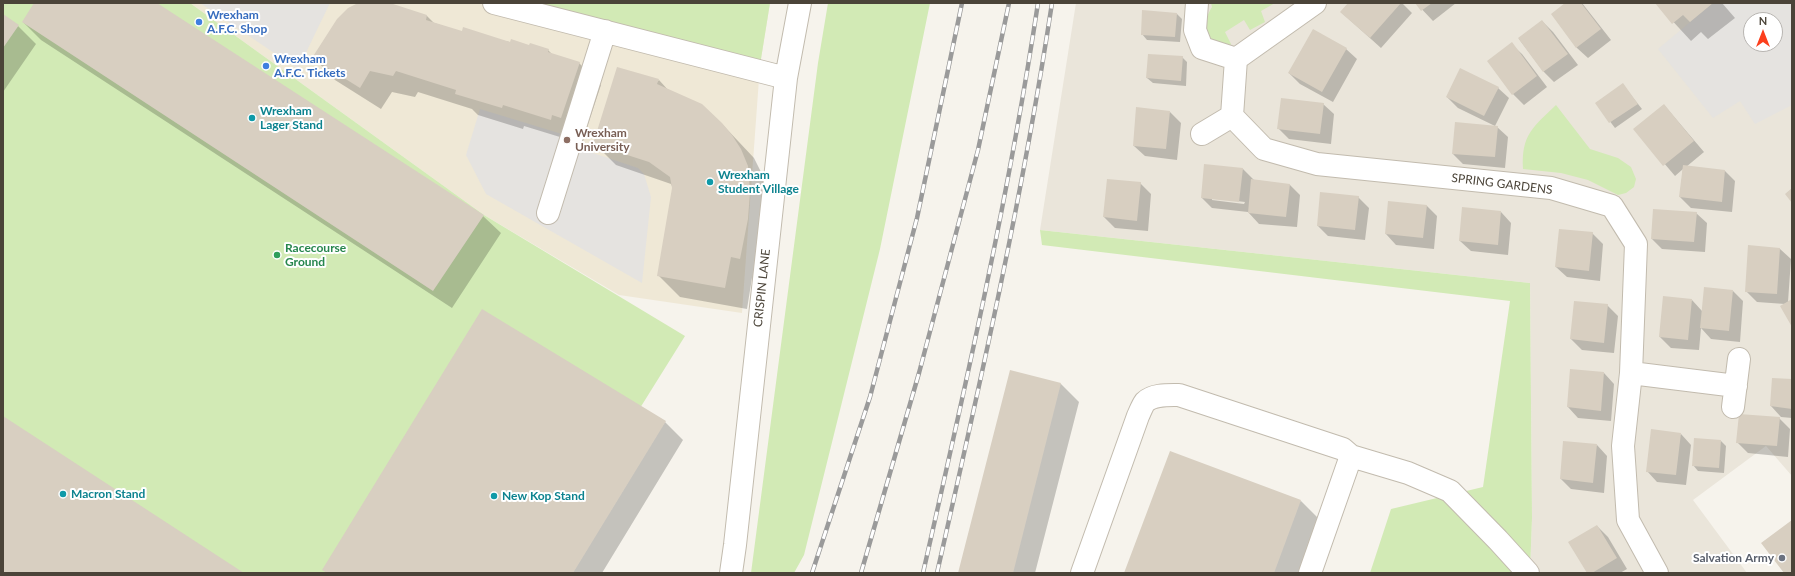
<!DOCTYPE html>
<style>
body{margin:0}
#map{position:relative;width:1795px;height:576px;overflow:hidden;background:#f6f3ec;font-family:Lato,sans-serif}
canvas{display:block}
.frame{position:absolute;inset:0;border:4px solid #4b4439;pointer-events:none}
.north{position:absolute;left:1743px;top:12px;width:40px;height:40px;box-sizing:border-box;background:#fff;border:1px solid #b7b4b0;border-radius:50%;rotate:0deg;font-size:11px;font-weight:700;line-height:16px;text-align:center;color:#4b4439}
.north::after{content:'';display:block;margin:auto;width:14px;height:18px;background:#fc3f1d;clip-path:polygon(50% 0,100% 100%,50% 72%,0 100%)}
</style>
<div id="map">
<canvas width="1795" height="576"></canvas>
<div class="frame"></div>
<div class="north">N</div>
</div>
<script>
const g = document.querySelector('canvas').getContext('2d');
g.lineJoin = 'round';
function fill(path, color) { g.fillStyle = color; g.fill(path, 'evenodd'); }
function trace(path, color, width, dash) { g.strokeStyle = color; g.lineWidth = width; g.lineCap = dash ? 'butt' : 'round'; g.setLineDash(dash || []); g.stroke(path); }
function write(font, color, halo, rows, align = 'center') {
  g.font = font + ' Lato,sans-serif'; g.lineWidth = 4; g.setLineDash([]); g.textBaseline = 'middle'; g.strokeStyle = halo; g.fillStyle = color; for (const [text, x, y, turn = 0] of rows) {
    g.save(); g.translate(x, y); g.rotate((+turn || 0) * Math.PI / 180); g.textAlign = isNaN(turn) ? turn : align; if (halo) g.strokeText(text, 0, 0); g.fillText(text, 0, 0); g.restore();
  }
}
fill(new Path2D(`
 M1076,3H1792V476L1766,446L1693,500L1747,573H1530L1532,518L1530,283L1040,230ZM1751,20H1775V44H1751Z`), '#eae5da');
fill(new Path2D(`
 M190,3H770L760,65L742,313L619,295L484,215Z`), '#efe8d6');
fill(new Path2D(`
 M3,3H190L484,215L685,336L537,573H3Z
 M533,3H770L760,65Z
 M828,3H930L880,249L804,555L794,573H751L818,63Z
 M1211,3H1275L1261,11L1265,22L1250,30L1244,20L1225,32L1231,44L1228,50L1214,48C1203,32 1202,24 1212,7Z
 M1556,105L1590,149L1618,158L1631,167L1636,179L1634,187L1626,193L1618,195L1588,180L1561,173L1523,169C1521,135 1533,127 1556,105Z
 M1040,230L1530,283L1532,518L1530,573H1370L1391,509L1483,487L1510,301L1042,245Z`), '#d2eab5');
fill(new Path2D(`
 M200,3H330L298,69Z
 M1713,3H1792V105L1755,124L1740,101L1713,118L1658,49ZM1751,20H1775V44H1751Z
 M480,109L562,134L560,142L638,168L644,174L651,197L642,283L486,194L466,155Z`), '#e5e3e0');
fill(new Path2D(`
 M35,3H155L483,216L501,233L452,308L41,40L23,22Z
 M373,3H386L427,16L434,23L462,32L548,50L553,55L579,63L601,85L583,139L574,136L573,141L524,126L523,129L478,115L472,109L418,92L415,97L392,92L381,109L335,80L314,58Z
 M1349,3H1402L1412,13L1381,48L1341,12Z
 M1416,3H1456L1433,21Z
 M1567,3H1582L1611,40L1588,58L1577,48L1552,14Z
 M1656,3H1722L1735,18L1708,39L1701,32L1691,41Z
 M1177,14L1182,19L1180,42L1147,40L1142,34Z
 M3,16L18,26L36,44L3,92Z
 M1542,21L1553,32L1578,65L1554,82L1544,72L1519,39Z
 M1511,44L1522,54L1547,87L1524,105L1513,94Z
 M1346,49L1357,59L1333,102L1300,84L1289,73Z
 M1182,57L1187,62L1186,86L1153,83L1147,78Z
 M659,80L669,91L722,124L754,158L769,188L761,280L752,278L747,309L680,297L658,275L673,188L671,184L616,165L594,143Z
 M1623,85L1642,109L1615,128L1596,103Z
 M1498,88L1509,98L1495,126L1458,108L1447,97Z
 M1323,104L1334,114L1331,144L1289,139L1278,128Z
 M1664,105L1704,152L1686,167L1725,171L1735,181L1732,212L1691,208L1680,197L1683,169L1675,176L1635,129Z
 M1170,112L1181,123L1177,160L1145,156L1134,146Z
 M1497,127L1508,137L1505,168L1463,164L1453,154Z
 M1243,169L1254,180L1290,185L1300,195L1297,227L1259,224L1248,212L1212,208L1202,198ZM1212,198L1245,202L1244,204L1212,200Z
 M1140,183L1151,194L1148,231L1115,228L1104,217Z
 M1358,197L1369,208L1365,240L1328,236L1318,226Z
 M1389,202L1427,206L1437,216L1434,249L1396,245L1386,234Z
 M1501,212L1511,223L1508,255L1471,251L1460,241Z
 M1696,213L1707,223L1705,252L1662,249L1652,239Z
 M1592,233L1603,244L1600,281L1567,277L1556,267Z
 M1749,246L1780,249L1791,259L1788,302L1792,300V325L1785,304L1757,302L1746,291Z
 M1733,291L1743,301L1740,342L1711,339L1701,328L1699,350L1671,348L1660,337L1692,300L1702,311Z
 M1607,305L1618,316L1614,353L1582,350L1571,339Z
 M1011,371L1061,384L1079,402L1035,573H959Z
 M1604,373L1614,384L1611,421L1578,418L1568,407Z
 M1792,380V418L1781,417L1771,406Z
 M1779,418L1790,429L1788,457L1748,453L1737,442Z
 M665,422L683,440L602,573H327L324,570Z
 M1681,434L1691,445L1686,485L1657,482L1647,471Z
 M1721,441L1726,446L1724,473L1698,471L1693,465Z
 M1597,445L1607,456L1604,493L1571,489L1561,479Z
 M1301,501L1319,519L1298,573H1126Z
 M1597,526L1608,537L1627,569L1620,573H1588Z`), '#0003');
fill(new Path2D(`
 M34,3H157L484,215L433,291L22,22Z
 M358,3H390L427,15L426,20L462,31L463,27L510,42L511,39L529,45L530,43L549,49L548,52L580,62L561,118L552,115L551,120L503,105L502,108L455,94L456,90L396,71L393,76L370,71L360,88L312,58L337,19L348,8Z
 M1348,3H1401L1370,38L1340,12Z
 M1415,3H1432L1421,11Z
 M1565,3H1581L1601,29L1576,48L1551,14Z
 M1655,3H1713L1690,22L1683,15L1672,24Z
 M1142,10L1177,13L1175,37L1141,35Z
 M3,14L19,25L3,48Z
 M1542,20L1568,54L1543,72L1518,38Z
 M1313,29L1347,48L1322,92L1288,73Z
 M1512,42L1537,76L1512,95L1487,61Z
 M1148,54L1183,56L1181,81L1146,78Z
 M617,67L659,79L657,84L702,104L722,123L732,135L741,149L748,166L750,192L748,219L740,259L731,257L725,288L657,276L672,188L670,177L649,162L593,144Z
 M1460,68L1499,87L1484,116L1446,97Z
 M1623,83L1638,104L1609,123L1595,103Z
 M1281,98L1324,103L1320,134L1277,129Z
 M1664,104L1694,141L1663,166L1633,129Z
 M1136,107L1170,111L1166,149L1133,146Z
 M1455,122L1498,126L1495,157L1452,154Z
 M1204,164L1243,168L1239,202L1201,198Z
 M1683,165L1725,170L1722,202L1679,197Z
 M1107,179L1141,182L1137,221L1103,217Z
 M1251,179L1290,184L1286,217L1248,213Z
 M1792,188V203L1785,194Z
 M1320,192L1359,196L1355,230L1317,226Z
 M1388,201L1427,205L1423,238L1385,234Z
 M1462,207L1501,211L1498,245L1459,241Z
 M1653,209L1697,212L1694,242L1651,239Z
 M1559,229L1593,232L1589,271L1555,267Z
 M1748,245L1780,248L1777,294L1745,292Z
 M1704,287L1733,290L1729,331L1700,328Z
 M1663,296L1692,299L1688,340L1659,337Z
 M1792,299V327L1780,306Z
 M1574,301L1608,304L1604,343L1570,339Z
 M482,309L666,421L573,573H327L322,570Z
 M1570,369L1604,372L1601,411L1567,407Z
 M1010,370L1061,383L1013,573H958Z
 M1772,378L1792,379V409L1770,406Z
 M1739,414L1780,417L1777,446L1736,443Z
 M3,416L244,573H3Z
 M1651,429L1681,433L1676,475L1646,472Z
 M1694,438L1721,440L1719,468L1692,466Z
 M1563,441L1597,444L1593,483L1560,479Z
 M1170,451L1301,500L1274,573H1124Z
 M1792,520V573H1784L1761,543Z
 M1597,525L1617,558L1592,573H1587L1568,542Z`), '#d8cfc1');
const minor = new Path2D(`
 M494,3L786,78
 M1197,3L1195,30L1202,48L1236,59
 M1315,3L1236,59L1232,116L1264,149L1317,164L1551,188L1612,206L1636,244L1631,373L1623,446L1628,520L1657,573
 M1202,134L1232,116
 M548,213L605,31
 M1631,373L1736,386
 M1733,407L1739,359
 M1351,456L1408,473L1450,491L1498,540L1528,573
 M731,573L735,545L786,78L800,3
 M1082,573L1138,416C1140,412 1142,406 1145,402C1153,394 1169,395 1179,395L1343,449L1351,456L1310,573`);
trace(minor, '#c2bbae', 24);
trace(minor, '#fff', 22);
const rail = new Path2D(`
 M812,573L870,397L917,218L962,3
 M861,573L919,373L978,150L1009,3
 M923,573C966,384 1009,195 1038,3
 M937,573C980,384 1023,195 1052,3`);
trace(rail, '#9a9a9a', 4.5);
trace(rail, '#fff', 3, [9]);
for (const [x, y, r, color] of [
 [199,22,4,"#3f7fe0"],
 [266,66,4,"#3f7fe0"],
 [252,118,4,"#0f9aa8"],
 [567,140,4,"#8d6e63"],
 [710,182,4,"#0f9aa8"],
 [277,255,4,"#2e9e5b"],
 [63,494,4,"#0f9aa8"],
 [494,496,4,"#0f9aa8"],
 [1782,558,4,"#6b7280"]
]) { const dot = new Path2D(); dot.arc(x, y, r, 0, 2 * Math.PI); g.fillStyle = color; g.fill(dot); trace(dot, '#fff', 1.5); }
write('bold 12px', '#366cbe', '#fff', [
 ["Wrexham",207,15],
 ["A.F.C. Shop",207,29],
 ["Wrexham",274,59],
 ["A.F.C. Tickets",274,73]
], 'left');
write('bold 12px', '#0d838f', '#fff', [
 ["Wrexham",260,111],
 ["Lager Stand",260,125],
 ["Wrexham",718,175],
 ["Student Village",718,189],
 ["Macron Stand",71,494],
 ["New Kop Stand",502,496]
], 'left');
write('bold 12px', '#785e54', '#fff', [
 ["Wrexham",575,133],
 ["University",575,147]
], 'left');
write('12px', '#4b4439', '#fff', [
 ["SPRING GARDENS",1502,184,7],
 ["CRISPIN LANE",762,288,-84]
]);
write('bold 12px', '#27864d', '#fff', [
 ["Racecourse",285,248],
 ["Ground",285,262]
], 'left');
write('bold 12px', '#5b616d', '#fff', [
 ["Salvation Army",1774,558]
], 'right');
</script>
